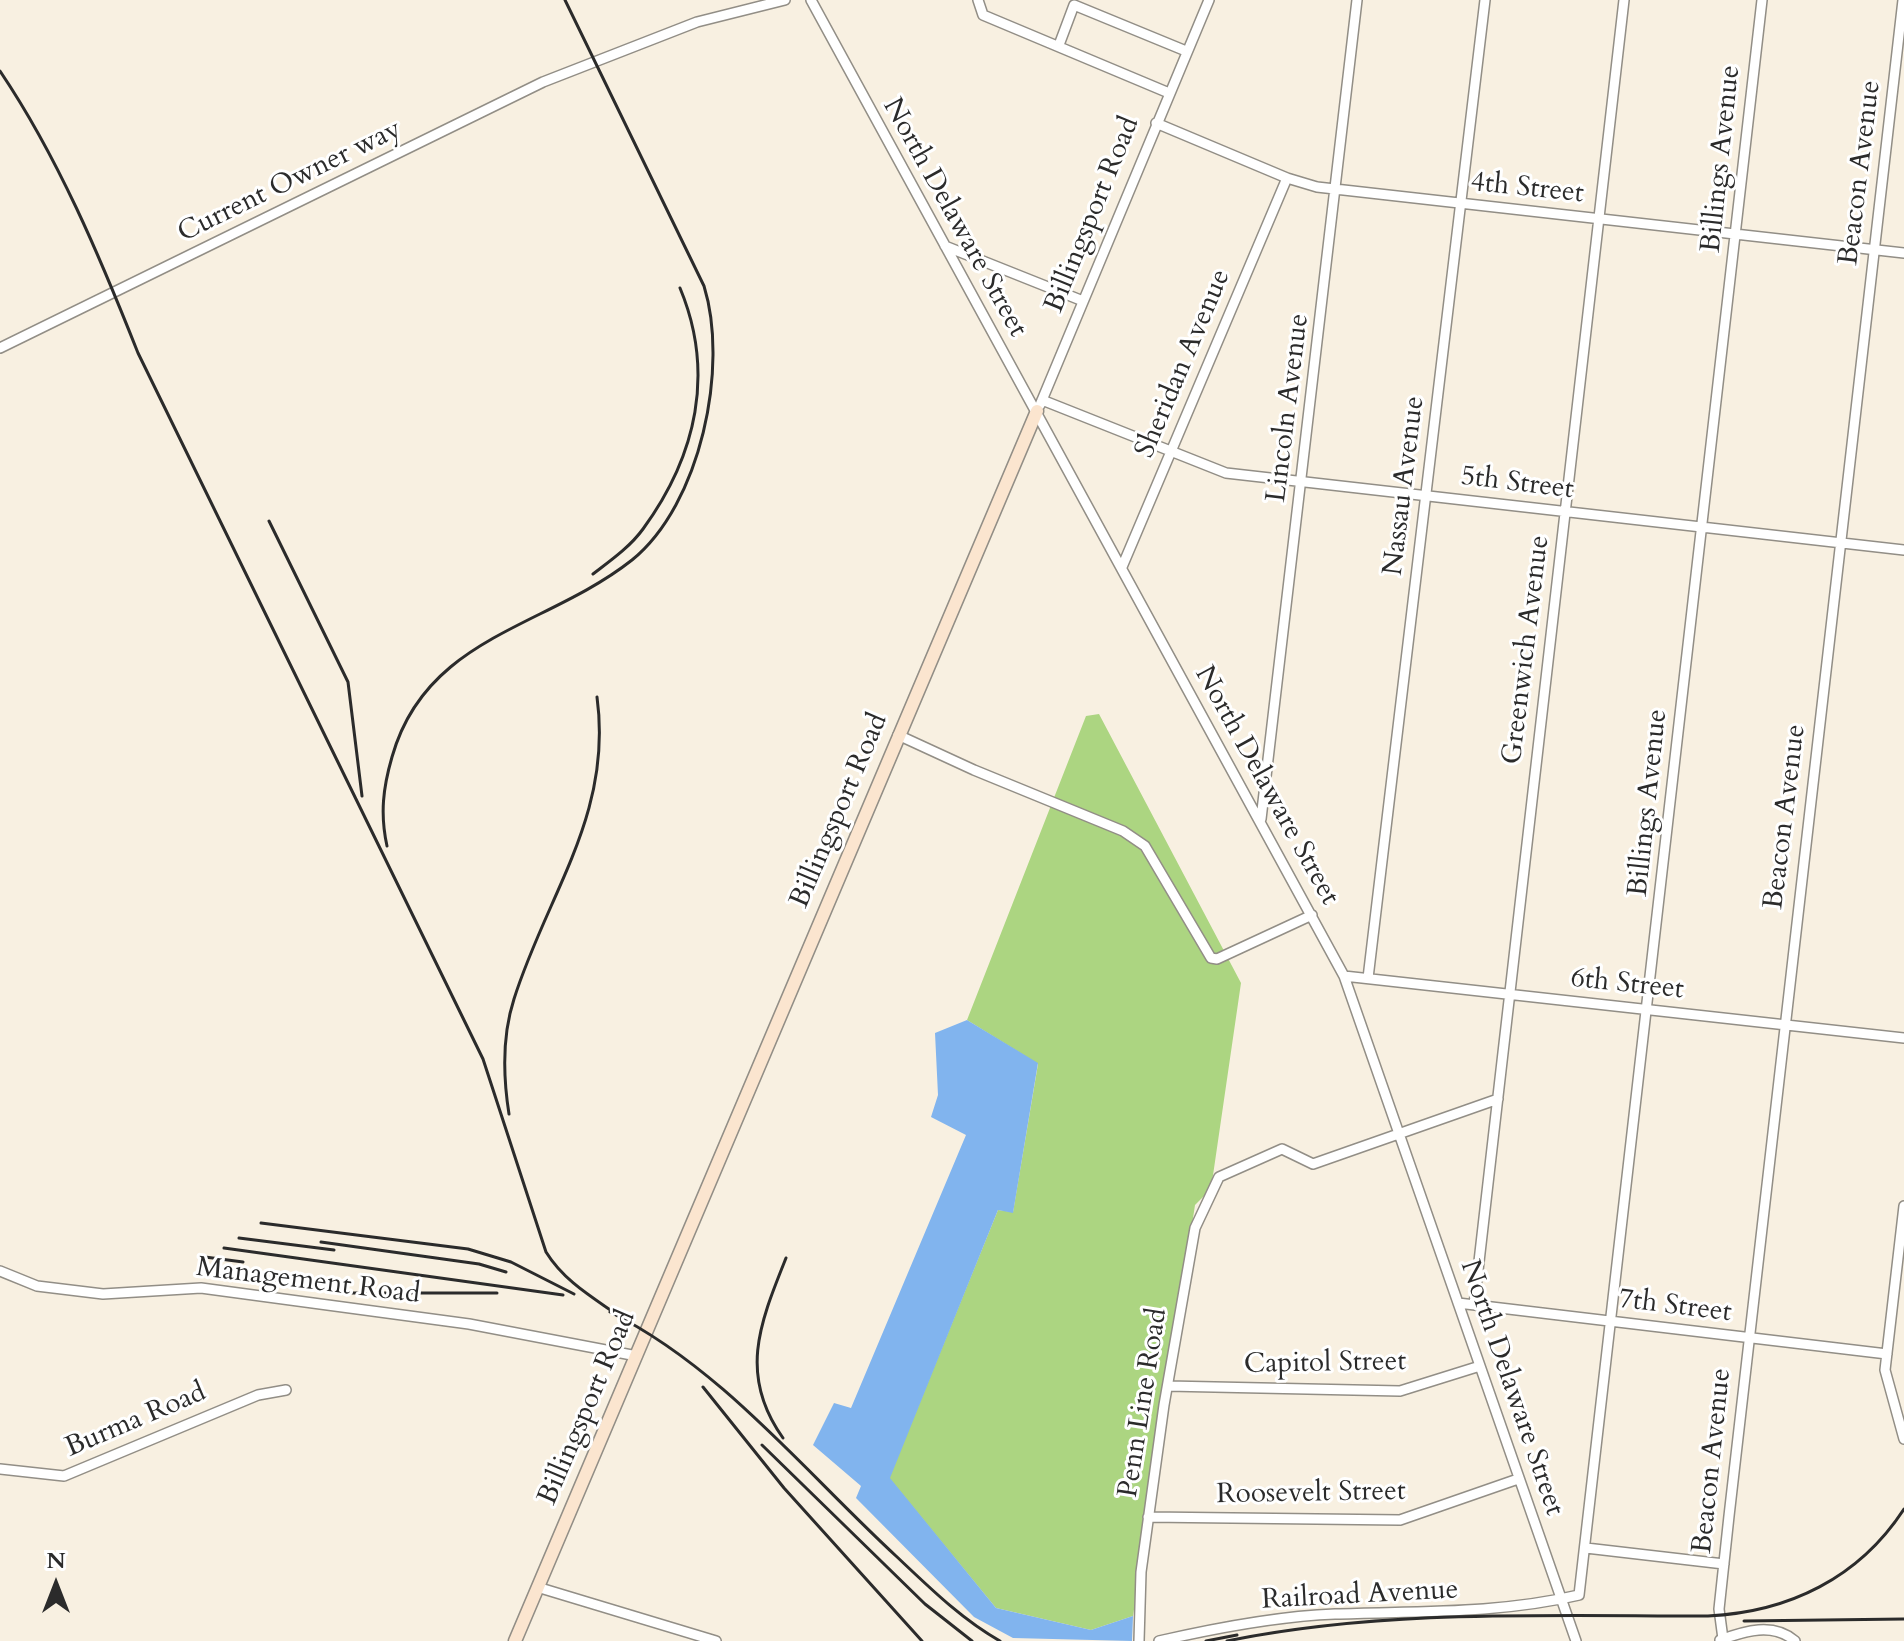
<!DOCTYPE html>
<style>
body{margin:0}
#map{position:relative;width:1904px;height:1641px;overflow:hidden;background:#f8f0e1;font-family:Cardo,serif}
canvas{display:block}
.north{position:absolute;left:16px;top:1545px;width:80px;height:80px;-webkit-text-stroke:6px #fff;paint-order:stroke;rotate:0deg;font-size:22px;font-weight:700;line-height:32px;text-align:center;color:#2b2b2b}
.north::after{content:'';display:block;margin:auto;width:28px;height:36px;background:#2b2b2b;clip-path:polygon(50% 0,100% 100%,50% 72%,0 100%)}
</style>
<div id="map">
<canvas width="1904" height="1641"></canvas>
<div class="north">N</div>
</div>
<script>
const g = document.querySelector('canvas').getContext('2d');
g.lineJoin = 'round';
function fill(path, color) { g.fillStyle = color; g.fill(path, 'evenodd'); }
function trace(path, color, width, dash) { g.strokeStyle = color; g.lineWidth = width; g.lineCap = dash ? 'butt' : 'round'; g.setLineDash(dash || []); g.stroke(path); }
function write(font, color, halo, rows, align = 'center') {
  g.font = font + ' Cardo,serif'; g.lineWidth = 6; g.setLineDash([]); g.textBaseline = 'middle'; g.strokeStyle = halo; g.fillStyle = color; for (const [text, x, y, turn = 0] of rows) {
    g.save(); g.translate(x, y); g.rotate((+turn || 0) * Math.PI / 180); g.textAlign = isNaN(turn) ? turn : align; if (halo) g.strokeText(text, 0, 0); g.fillText(text, 0, 0); g.restore();
  }
}
fill(new Path2D(`
 M1099,714L1241,983L1211,1189L1195,1205L1133,1616L1091,1630L996,1608L889,1478L998,1210L1013,1212L1038,1064L967,1020L1086,716Z`), '#acd581');
fill(new Path2D(`
 M967,1020L1038,1063L1013,1213L998,1210L890,1478L996,1608L1091,1630L1133,1616L1132,1641L1013,1638L974,1617L856,1498L861,1486L813,1445L834,1403L851,1408L966,1135L931,1117L938,1095L935,1033Z`), '#81b4ee');
const street = new Path2D(`
 M811,0L1344,976L1576,1641
 M978,0L983,15L1169,93
 M1059,45L1074,5L1186,51
 M1156,123L1287,178L1317,187L1904,253
 M945,246L1083,301
 M0,348L543,82L697,22L785,0
 M1042,400L1226,473L1904,550
 M1040,405L1209,0
 M1122,567L1287,178
 M898,735L974,770L1123,831L1145,846L1211,958L1217,959L1312,915
 M1261,819L1357,0
 M1344,976L1904,1038
 M1368,978L1485,0
 M1904,1206L1885,1370L1904,1439
 M0,1271L37,1286L103,1294L201,1288L469,1324L637,1356
 M1458,1303L1887,1354
 M1474,1305L1624,0
 M1168,1386L1400,1391L1480,1366
 M0,1469L64,1476L258,1395L286,1390
 M1148,1517L1400,1520L1518,1479
 M1586,1548L1724,1564
 M537,1587L716,1641
 M1723,1639L1719,1609L1729,1516L1903,0
 M1720,1640C1745,1631 1773,1622 1795,1641
 M1139,1641L1141,1572L1164,1405L1195,1228L1219,1177L1282,1149L1313,1164L1498,1099
 M1159,1641C1216,1628 1277,1616 1335,1614C1418,1611 1498,1614 1579,1595L1762,0`);
const secondary = new Path2D(`
 M515,1641L1037,411`);
trace(street, '#928e86', 12);
trace(secondary, '#928e86', 15);
trace(street, '#fff', 9);
trace(secondary, '#fbe5cf', 12);
trace(new Path2D(`
 M0,71C58,157 100,257 138,353L483,1059L546,1252C564,1281 592,1297 619,1316
 M269,521L348,682L362,796
 M593,574C610,561 630,547 643,529C697,455 715,372 680,288
 M387,846C380,814 383,788 392,757C426,636 546,628 632,560C701,504 729,367 704,286L565,0
 M509,1114C503,1076 502,1036 514,999C547,894 613,815 597,697
 M261,1223L468,1249L511,1262L574,1294
 M239,1238L334,1250
 M321,1242L479,1264L506,1272
 M224,1248L563,1295
 M205,1257L243,1262
 M202,1273L352,1293H497
 M610,1312C721,1367 806,1473 896,1556C929,1587 961,1619 1000,1641
 M703,1387L784,1488L922,1641
 M783,1438C738,1375 760,1323 786,1258
 M762,1445L925,1604L972,1641
 M1744,1621L1904,1619
 M1206,1641L1237,1635
 M1227,1641C1385,1609 1548,1616 1708,1616C1789,1612 1859,1578 1904,1509`), '#2b2b2b', 3);
write('28px', '#2b2b2b', '#fff', [
 ["Billings Avenue",1722,159,-84],
 ["Beacon Avenue",1861,173,-83],
 ["Current Owner way",290,182,-26],
 ["4th Street",1527,189,6],
 ["Billingsport Road",1093,215,-68],
 ["North Delaware Street",954,218,61],
 ["Sheridan Avenue",1184,364,-67],
 ["Lincoln Avenue",1289,408,-83],
 ["5th Street",1517,484,7],
 ["Nassau Avenue",1405,486,-83],
 ["Greenwich Avenue",1527,650,-83],
 ["North Delaware Street",1266,786,61],
 ["Billings Avenue",1649,803,-84],
 ["Billingsport Road",840,811,-67],
 ["Beacon Avenue",1786,817,-83],
 ["6th Street",1627,985,6],
 ["Management Road",308,1282,7],
 ["7th Street",1675,1307,7],
 ["Capitol Street",1325,1364,-1],
 ["North Delaware Street",1511,1388,71],
 ["Penn Line Road",1144,1403,-81],
 ["Billingsport Road",588,1408,-67],
 ["Burma Road",136,1421,-23],
 ["Beacon Avenue",1713,1461,-84],
 ["Roosevelt Street",1311,1494,-1],
 ["Railroad Avenue",1360,1596,-3]
]);
</script>
